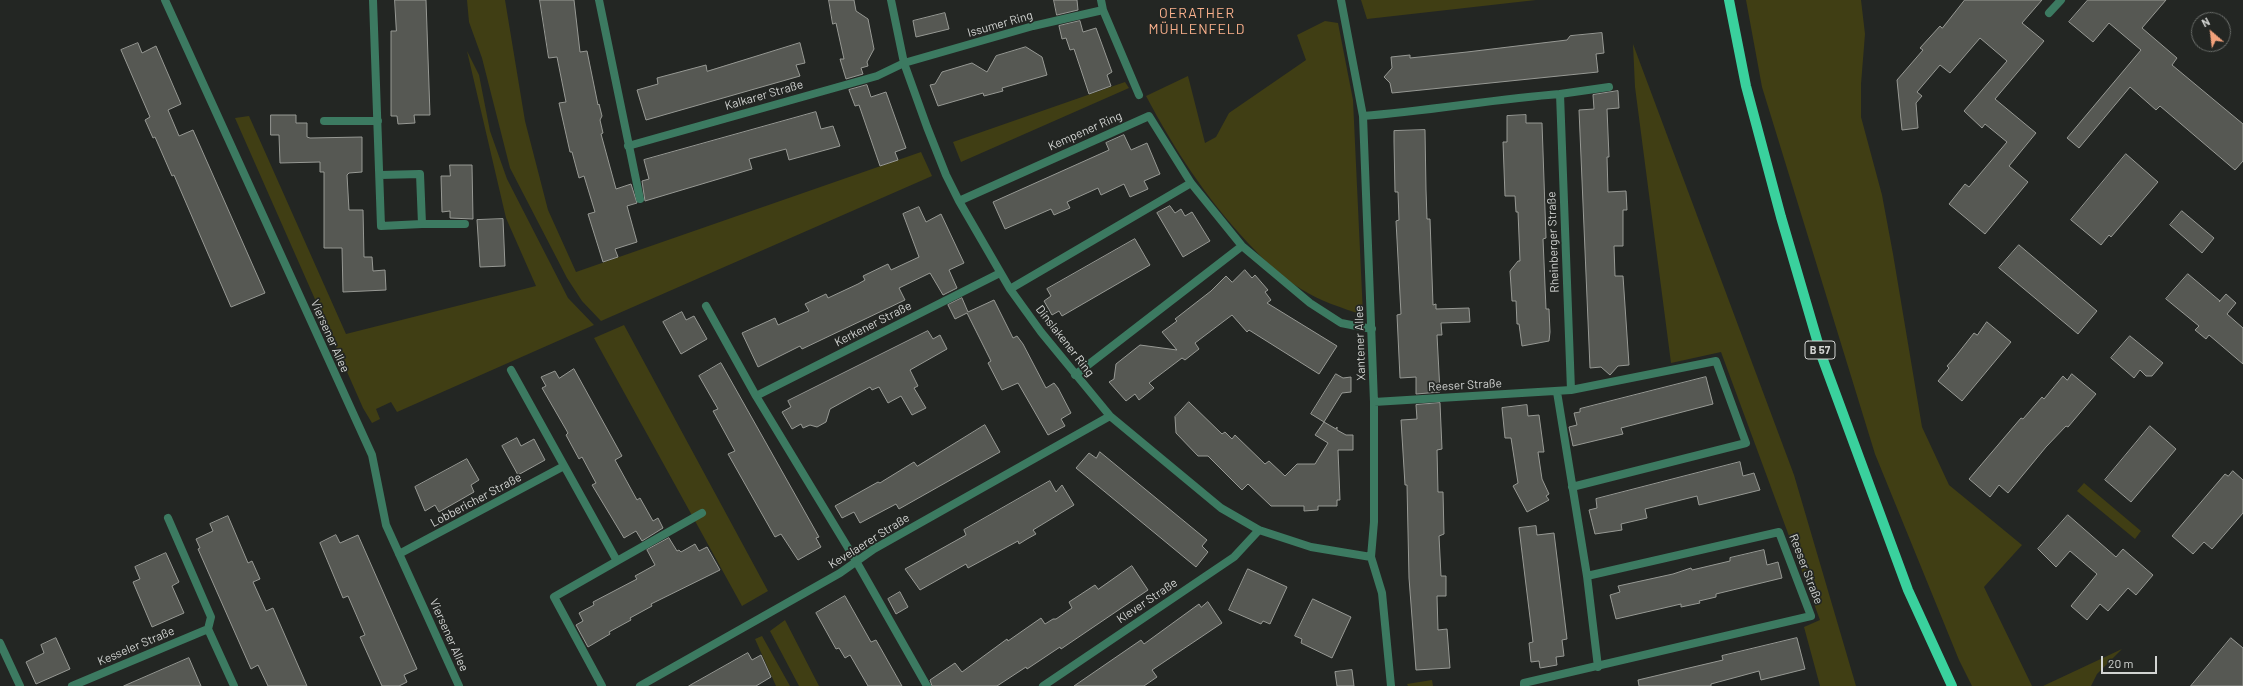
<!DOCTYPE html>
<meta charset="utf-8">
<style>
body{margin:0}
#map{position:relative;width:2243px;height:686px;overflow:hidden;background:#232623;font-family:Barlow,sans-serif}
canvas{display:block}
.north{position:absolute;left:2191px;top:12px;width:40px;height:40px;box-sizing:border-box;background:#232623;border:1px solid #696c69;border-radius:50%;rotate:332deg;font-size:11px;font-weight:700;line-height:16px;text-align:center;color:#d2d4d2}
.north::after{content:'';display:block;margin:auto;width:14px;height:18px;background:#f1a17b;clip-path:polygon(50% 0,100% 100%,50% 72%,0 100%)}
.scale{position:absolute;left:2101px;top:656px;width:56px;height:18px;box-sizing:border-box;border:2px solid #d2d4d2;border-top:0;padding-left:5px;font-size:12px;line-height:14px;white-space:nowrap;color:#d2d4d2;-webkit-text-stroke:3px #232623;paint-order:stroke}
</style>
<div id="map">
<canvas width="2243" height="686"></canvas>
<div class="north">N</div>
<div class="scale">20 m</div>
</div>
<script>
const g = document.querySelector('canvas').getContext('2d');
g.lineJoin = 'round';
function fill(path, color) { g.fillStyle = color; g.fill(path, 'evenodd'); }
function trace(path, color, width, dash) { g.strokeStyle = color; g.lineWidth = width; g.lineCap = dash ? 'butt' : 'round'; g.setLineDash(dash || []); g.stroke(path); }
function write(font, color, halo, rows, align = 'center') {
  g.font = font + ' Barlow,sans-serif'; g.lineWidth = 3.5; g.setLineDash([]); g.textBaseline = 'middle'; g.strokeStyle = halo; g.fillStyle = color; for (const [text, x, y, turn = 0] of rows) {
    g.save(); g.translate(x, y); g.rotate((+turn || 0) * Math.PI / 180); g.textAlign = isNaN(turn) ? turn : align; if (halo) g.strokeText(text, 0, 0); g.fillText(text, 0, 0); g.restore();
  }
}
fill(new Path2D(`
 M467,0H505L525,121L548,210L576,272L921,152L932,176L601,321L582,301L567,278L510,168L482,58L469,22Z
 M1361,0H1536L1367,19Z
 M1746,0H1861L1865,34L1861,84V117L1882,195L1893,254L1922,427L1949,485L2022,545L1984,587L2032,686H1972L1959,660L1875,454L1762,87Z
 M1325,21L1338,23L1353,100L1363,315C1342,308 1320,301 1301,289C1281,277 1264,260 1248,243C1204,195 1176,152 1146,96L1188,76L1205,143L1216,137L1229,113L1306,60L1297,35Z
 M1633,44L1794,475L1856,686H1820L1804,627L1820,620L1721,352L1671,363L1635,87Z
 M467,51L479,75L490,131L507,179L568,298L594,325L397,412L391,402L376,409L380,419L372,423L363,408L235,118L249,116L346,334L536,286L506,218Z
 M1125,82L1129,88L961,162L953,142Z
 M624,325L768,591L742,606L594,338Z
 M2084,483L2141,531L2135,539L2077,491Z
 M785,620L819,686H799L770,631Z
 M762,636L790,686H776L755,639Z
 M2122,649L2097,674L2091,686H2043Z
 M1432,680L1433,686H1408L1407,684Z`), '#403e14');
const building = new Path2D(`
 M395,0H426L430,115H414L415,123L398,124L397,116H391V31H396Z
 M540,0H574L580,52L587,51L598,105L599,104L602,116L600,120L603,133L601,134L616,189L631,184L637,203L627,206L637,242L615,249L618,257L603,262L588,214L595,212L584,176L579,178L572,152H570L559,103L566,102L557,57L549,58Z
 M829,0H854L856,11L868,19L874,49L867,62L868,66L861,68L863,74L846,79L840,59H844L836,23L833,24Z
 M1054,0H1077L1078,10L1057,15Z
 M1965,0H2042L2022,23L2044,41L1995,99L2036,133L2009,166L2028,182L1985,234L1949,204L1965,184L1969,187L2007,142L1985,124L1982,128L1964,111L2007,61L1980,38L1950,73L1940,65L1917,92L1922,96L1916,103L1918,128L1902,130L1897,80L1923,50L1920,48L1940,26L1942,28Z
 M2088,0H2166L2142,28L2177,58L2172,65L2243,124V161L2235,170L2160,106L2156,110L2130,87L2079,148L2067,138L2141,50L2109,23L2093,42L2069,22Z
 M945,13L949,29L916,37L913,21Z
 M1080,21L1083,32L1096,28L1112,72L1107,75L1111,86L1089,94L1074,49L1070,50L1066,38L1062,39L1059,26Z
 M1602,33L1604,53L1596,54L1598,72L1392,93L1390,83L1384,77L1392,68L1391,57L1410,55V58L1467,52L1567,40L1570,36Z
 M138,43L142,53L156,46L181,104L168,110L179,136L193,130L265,293L231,307L174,175L172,176L155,137L153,138L145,120L150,117L121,50Z
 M800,43L805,63L796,65L800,76L646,120L637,90L658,84L657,78L706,65L707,71Z
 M1026,47L1042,57L1047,75L1002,88L1003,91L984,96L983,93L938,106L930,85L935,84L942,72L972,63L987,72L996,56Z
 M867,85L871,97L886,92L906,148L895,152L898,160L880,166L859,105L855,106L849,90Z
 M1618,91L1619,108L1607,109L1609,157H1607L1608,192L1626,191L1627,210H1623V246H1614L1615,276H1623L1629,365L1618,366L1610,375L1601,367L1590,368L1579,110L1594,109L1593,95Z
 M816,112L821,129L833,126L840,146L789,160L786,149L749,159L752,169L645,201L642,181L649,179L644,160Z
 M271,115H296V123H307V137L310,138L362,137V172L349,173L347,175L349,210H363L364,257H372L373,271L385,270L386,290L343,292L342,248H324V172H320V162L280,163L279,135H271Z
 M1526,115V123H1542L1546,238L1543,239L1546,309H1549L1550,332L1549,341L1522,346L1519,324H1517L1516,301H1512L1510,271L1518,261H1520L1518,212H1516L1515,196H1505L1503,142H1507V116Z
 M1425,130L1426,190L1427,219H1430L1433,305L1436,304V309L1469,308L1470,322L1441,323L1442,335H1437L1440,392L1416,394V377L1400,378L1397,315L1401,314L1396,221L1399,220L1398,192H1395L1394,142V131Z
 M1124,135L1131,150L1147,143L1160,174L1144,181L1148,189L1130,197L1124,184L1101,195L1098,188L1067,202L1070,208L1054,215L1051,209L1005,229L993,202L1109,150L1106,143Z
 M2126,154L2158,182L2111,237L2109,235L2101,245L2071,220Z
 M450,165H472L473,219L450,218V211L442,212L441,176H450Z
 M1170,206L1175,213L1181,209L1185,216L1192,212L1210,241L1183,257L1157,213Z
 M919,207L926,222L941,214L964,263L949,270L957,288L943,295L930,273L899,288L905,300L802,349L800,346L758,367L742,333L775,318L778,325L809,311L805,304L826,294L828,298L858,284L865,280L863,276L888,264L891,270L919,257L903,214Z
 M2182,211L2214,238L2202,253L2170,225Z
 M503,219L505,266L480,267L477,220Z
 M1135,239L1150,265L1062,316L1059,311L1052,315L1044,301L1051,296L1047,289Z
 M2019,245L2097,311L2078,334L1999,268Z
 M1245,270L1252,278L1255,275L1268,290L1265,292L1271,300L1267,303L1337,346L1319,374L1249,330L1247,332L1232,315L1195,343L1199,349L1185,360L1182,358L1149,383L1154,388L1139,400L1135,394L1126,401L1109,382L1114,379L1116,364L1140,345L1177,350L1162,332L1177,321L1175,319L1211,291L1226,276L1232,282Z
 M2188,274L2220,301L2219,302L2226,294L2236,303L2227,314L2243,328V364L2209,335L2206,339L2195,330L2199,326L2166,299Z
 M962,298L968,312L994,300L1013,338L1017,336L1023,344L1046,388L1054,383L1058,388L1071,413L1061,419L1065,426L1048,435L1018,383L1002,390L988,363L991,361L967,313L955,319L948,305Z
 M682,312L686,320L694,316L707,339L681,354L663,322Z
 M1987,322L2011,342L1962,401L1938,381L1949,368L1947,366L1955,357L1974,333L1977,335Z
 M928,331L933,339L940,335L947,349L910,370L918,386L914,388L926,408L912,415L901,396L888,403L879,387L872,390L870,387L830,409L826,422L817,427L810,425L803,428L801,424L792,429L782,412L791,407L788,401Z
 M2130,336L2163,363L2152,376H2146L2140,370L2134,378L2111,358Z
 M721,363L819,537L816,538L821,547L798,560L781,534L775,537L728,454L735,451L713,411L718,409L699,376Z
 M574,369L622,456L615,460L637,500L640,498L653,521L658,518L663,528L642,541L636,531L624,538L592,485L596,483L582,457L579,459L566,435L568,433L542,388L546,386L541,377L555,371L559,378Z
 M1336,374L1343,378L1351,377V392L1342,393L1324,422L1311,414Z
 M2072,374L2096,394L2068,427L2066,426L2046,447L2008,493L1999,485L1990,497L1969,479L2021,418L2023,419L2042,397L2044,399L2063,376L2067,380Z
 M1706,377L1713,404L1621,428L1623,434L1573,446L1569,427L1577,425L1574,413L1580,412V409Z
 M1189,402L1222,434L1225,432L1232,439L1235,435L1265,464L1269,461L1285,476L1297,464H1315L1328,443L1315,435L1324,422L1336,429L1337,427V430L1346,435H1353V450H1338L1340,500H1337V506H1318V510L1304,511V506H1271L1248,484L1242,490L1208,456H1198L1176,433L1175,417Z
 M1440,403L1442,449L1437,450L1438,492H1443L1444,534L1439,536L1441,576H1446V596H1437L1438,630L1447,629L1450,668L1416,670L1409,578L1407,485H1405L1401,420L1417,419L1416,405Z
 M1527,405L1528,416L1539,415L1544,452H1538L1542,479L1549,494L1546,496L1549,500L1527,512L1513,486L1518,483L1511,438H1505L1502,408Z
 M985,425L1000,452L899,509L896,504L860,523L854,512L842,518L835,506L878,482L880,483L883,481L914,462L917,466Z
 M2150,426L2176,449L2131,502L2105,480Z
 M517,438L521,446L534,439L545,460L518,475L502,446Z
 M1100,452L1207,540L1202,546L1208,552L1196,567L1076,468L1089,453L1096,458Z
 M467,459L479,480L471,485L474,492L439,512L435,505L425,511L415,487Z
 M1740,462L1743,476L1754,473L1760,490L1699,505L1697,496L1645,509L1647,518L1621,524L1622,530L1595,534L1589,510L1597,508L1596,499Z
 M2233,471L2243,480V513L2212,549L2204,542L2193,554L2172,536L2225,474L2228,476Z
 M1050,481L1056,492L1062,485L1074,505L1033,530L1036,534L1027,539L1019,544L1018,541L968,568L966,564L920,590L905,569L966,535L964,530Z
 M2068,515L2116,557L2123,549L2153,575L2136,595L2128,588L2108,611L2100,604L2087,620L2071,606L2097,574L2070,551L2056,567L2038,549Z
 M228,516L248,563L252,561L260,579L253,582L266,611L273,608L307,686H268L258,665L251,669L198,549L200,548L196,539L213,531L210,524Z
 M1536,526L1537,535L1554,533L1567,639L1562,640L1564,656L1556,657L1557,665L1540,668L1539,661L1531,662L1529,643L1533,642L1519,528Z
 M336,535L340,543L358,535L417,669L404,675L407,682L399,686H382L360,637L365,635L348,596L343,598L320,543Z
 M669,538L677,551L679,550L681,552L695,544L699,551L707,547L720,570L651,604L652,606L630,618L631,620L609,632L610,634L588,647L576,625L583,621L579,613L594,605L593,602L637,579L635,576L655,565L647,550Z
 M1764,550L1767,565L1778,562L1782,578L1716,594V597L1699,601L1700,603L1681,607V604L1616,619L1610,595L1620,592L1618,586L1673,574L1691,568L1692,570L1730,561V558Z
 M166,553L179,582L172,586L184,613L152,627L133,582L140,579L135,567Z
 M1132,566L1148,590L1061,649L1060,647L1027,669L1026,667L997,686H932L930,680L955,663L962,672L1007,639L1008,641L1041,618L1045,624L1053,619H1056L1072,608L1069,602L1095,585L1098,589Z
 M1248,569L1287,587L1270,624L1263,621L1261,624L1229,610Z
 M900,592L908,607L896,614L888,599Z
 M845,596L871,642L876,640L902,686H868L850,655L845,658L839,648L836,649L816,613Z
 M1313,599L1351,617L1332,658L1301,643L1302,639L1295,636Z
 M1208,602L1222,623L1152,670L1157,677L1144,686H1074L1141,640L1144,644L1199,604L1201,607Z
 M56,638L70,669L36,684L26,662L44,653L41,645Z
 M1797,638L1805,669L1761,680L1759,671L1711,684V686H1639L1638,680L1723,660L1722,656Z
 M2231,638L2243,648V686H2191Z
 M748,653L752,660L761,655L771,677L756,686H689Z
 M189,658L201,686H124Z
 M1352,670L1354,686H1337L1335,672Z`);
fill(building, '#565853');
trace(building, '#979994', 1);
trace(new Path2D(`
 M165,0L372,455L386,525L459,686
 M373,0L381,226L422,224L420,174L380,175
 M599,0L640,199
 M891,0L904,63L927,127L946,175L959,201L1010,289L1041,332L1110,416L1221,508L1259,530L1311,547L1371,557
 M1101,0L1103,10L1139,95
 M1341,0L1363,116L1374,402V522L1371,557L1382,593L1391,686
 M2049,13L2061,0
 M1560,94L1609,87
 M1363,116C1429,111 1494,99 1560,94L1571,390
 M324,121H378
 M628,146L877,76L904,63L1033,26L1103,10
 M959,201L1149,116L1191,183L1242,246L1310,303L1341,323L1372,329
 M422,224H465
 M1010,289L1191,183
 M706,306L756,396
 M511,370L617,561L554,597L602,686
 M1075,375L1242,246
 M1557,392L1587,576L1598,667
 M1374,402L1571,390L1716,361L1746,443L1572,487
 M168,518L211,617L208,629L234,686
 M399,554L564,466
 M617,561L702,513
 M0,643L20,686
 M72,686L208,629
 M640,686L840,573L874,549L1110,416
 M927,686L856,561L756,396L1000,273
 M1043,686L1234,557L1259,530
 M1524,686V683L1811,616L1779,532L1587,576`), '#3c7a61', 8);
trace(new Path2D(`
 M1729,0L1746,86L1781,217L1822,357L1908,590L1952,686`), '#3ad19d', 10);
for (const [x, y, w] of [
 [1820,350,30]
]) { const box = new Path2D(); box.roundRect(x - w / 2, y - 9, w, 18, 3); g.fillStyle = '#232623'; g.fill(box); trace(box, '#d2d4d2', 1); }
write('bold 11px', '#d2d4d2', null, [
 ["B 57",1820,350]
]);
write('12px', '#d2d4d2', '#232623', [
 ["Issumer Ring",1000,24,-16],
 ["Kalkarer Straße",764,95,-16],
 ["Kempener Ring",1085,131,-24],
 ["Rheinberger Straße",1553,242,-92],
 ["Kerkener Straße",873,324,-27],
 ["Viersener Allee",330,336,66],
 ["Dinslakener Ring",1065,341,52],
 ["Xantener Allee",1360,343,-92],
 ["Reeser Straße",1465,385,-3],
 ["Lobbericher Straße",476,500,-28],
 ["Kevelaerer Straße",869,541,-32],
 ["Reeser Straße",1806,569,69],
 ["Klever Straße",1147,601,-34],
 ["Viersener Allee",449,635,66],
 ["Kesseler Straße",136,646,-23]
]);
g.letterSpacing = '1px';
write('14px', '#fbb18d', '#232623', [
 ["OERATHER",1197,13],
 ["MÜHLENFELD",1197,29]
]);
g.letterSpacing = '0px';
</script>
